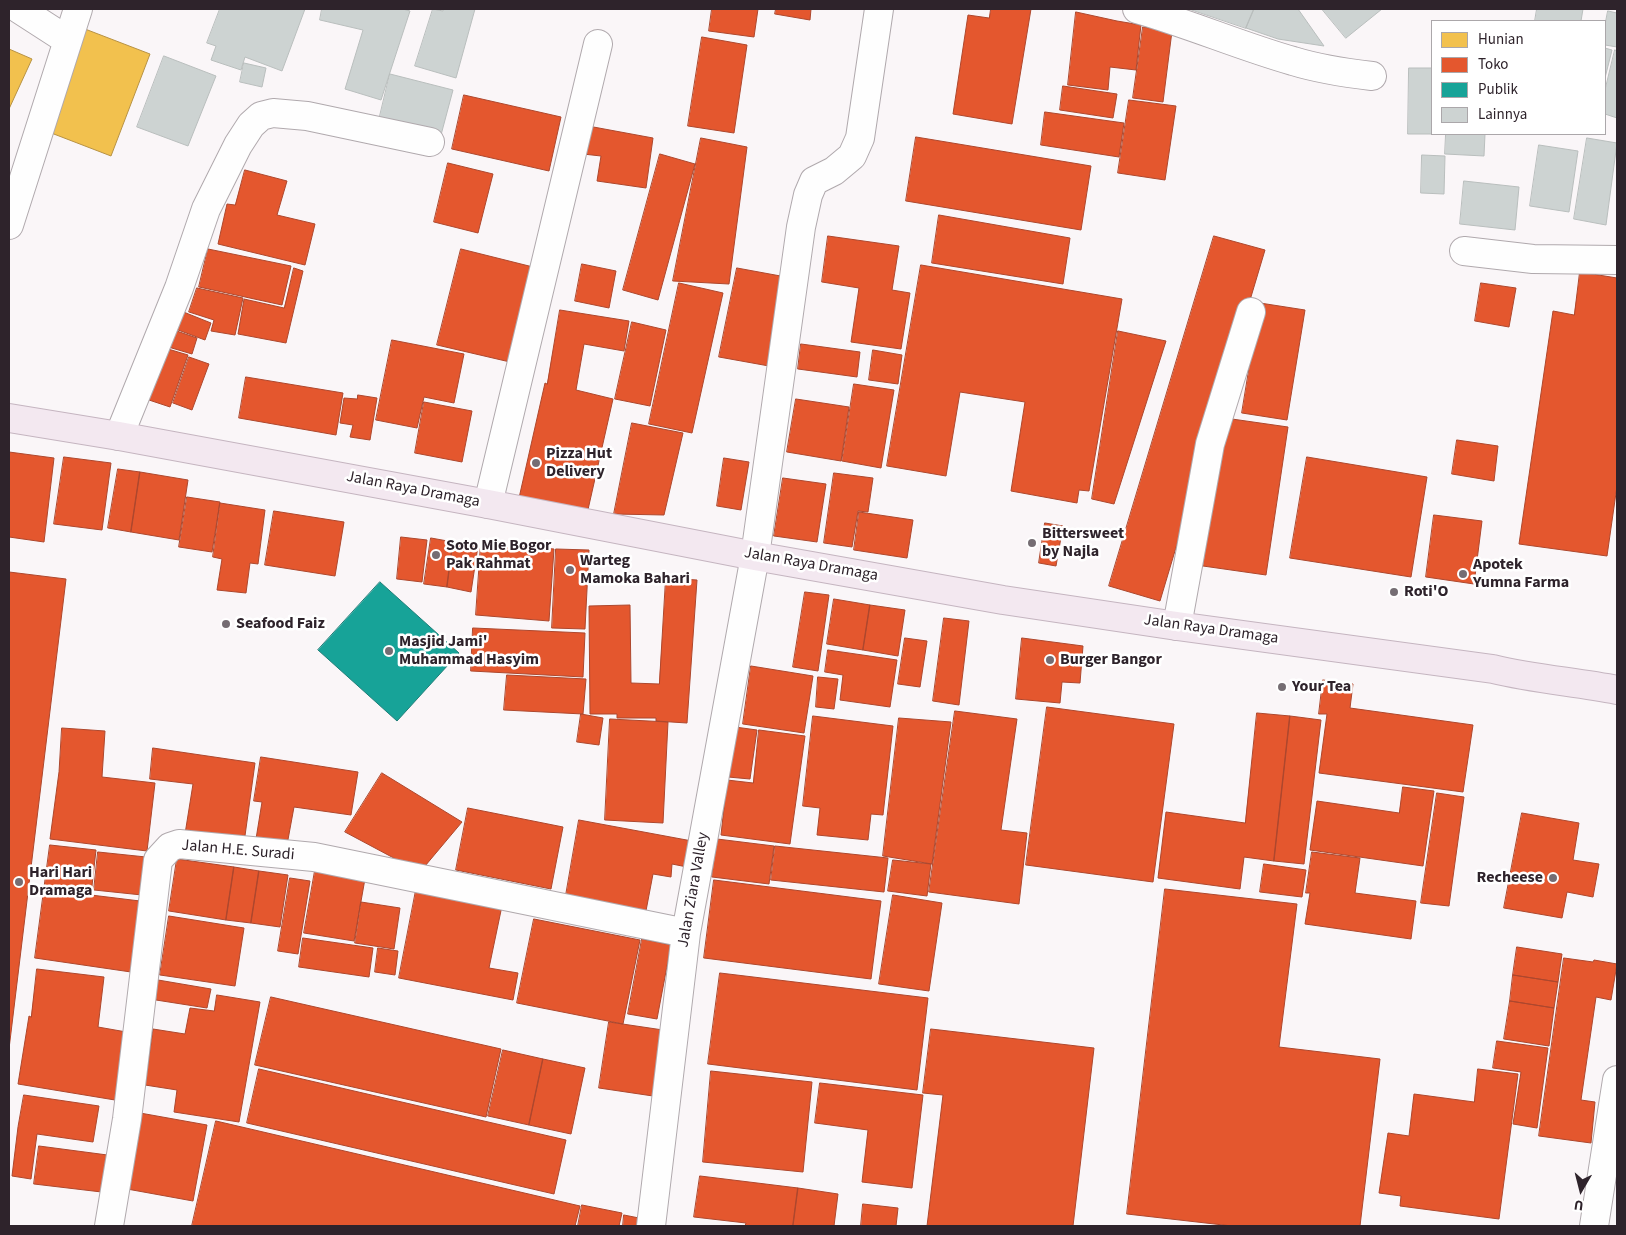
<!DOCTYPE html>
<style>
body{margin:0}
#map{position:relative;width:1626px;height:1235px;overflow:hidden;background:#faf6f8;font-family:"Source Sans 3",sans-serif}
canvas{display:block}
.frame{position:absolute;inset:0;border:10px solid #2e232b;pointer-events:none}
.legend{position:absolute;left:1431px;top:20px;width:175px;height:115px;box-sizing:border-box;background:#fff;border:1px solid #aba7aa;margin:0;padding:6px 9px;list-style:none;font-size:15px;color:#2e232b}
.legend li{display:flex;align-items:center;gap:10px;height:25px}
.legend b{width:25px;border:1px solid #aba7aa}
.north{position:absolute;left:1556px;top:1165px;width:50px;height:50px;-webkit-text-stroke:4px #fff;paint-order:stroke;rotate:188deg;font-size:14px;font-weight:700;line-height:20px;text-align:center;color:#2e232b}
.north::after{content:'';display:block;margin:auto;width:18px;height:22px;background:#2e232b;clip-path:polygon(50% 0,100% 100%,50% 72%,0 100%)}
</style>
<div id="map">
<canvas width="1626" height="1235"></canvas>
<div class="frame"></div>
<ul class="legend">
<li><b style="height:14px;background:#f2c14e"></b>Hunian</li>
<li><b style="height:14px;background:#e4572e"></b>Toko</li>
<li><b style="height:14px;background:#17a398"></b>Publik</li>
<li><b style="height:14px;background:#cdd3d2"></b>Lainnya</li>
</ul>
<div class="north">U</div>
</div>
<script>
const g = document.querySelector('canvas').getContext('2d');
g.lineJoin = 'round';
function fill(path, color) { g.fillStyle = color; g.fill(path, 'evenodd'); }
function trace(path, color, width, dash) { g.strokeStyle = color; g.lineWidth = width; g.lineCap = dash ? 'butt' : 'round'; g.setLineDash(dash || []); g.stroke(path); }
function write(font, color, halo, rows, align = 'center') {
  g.font = font + ' "Source Sans 3",sans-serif'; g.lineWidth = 5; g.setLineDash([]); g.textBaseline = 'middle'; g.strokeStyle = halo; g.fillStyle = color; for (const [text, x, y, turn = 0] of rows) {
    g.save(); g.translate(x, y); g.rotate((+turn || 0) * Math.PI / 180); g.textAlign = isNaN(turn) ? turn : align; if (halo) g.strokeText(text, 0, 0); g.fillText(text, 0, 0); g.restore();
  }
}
const homes = new Path2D(`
 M85,29L150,54L111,156L46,131Z
 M9,49L32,59L9,109Z`);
fill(homes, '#f2c14e');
trace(homes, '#b79244', 1);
const shops = new Path2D(`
 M712,9H758L754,37L709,31Z
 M776,9H811L810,20L775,14Z
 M991,9H1031L1012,124L953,114L968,15L989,18Z
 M1076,12L1117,21L1141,25L1136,70L1110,67L1108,90L1068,85Z
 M1143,27L1172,31L1163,102L1133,98Z
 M702,37L747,45L734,133L688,126Z
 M1063,86L1117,94L1113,118L1060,110Z
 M464,95L561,117L549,171L452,149Z
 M1129,100L1176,106L1165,180L1118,173Z
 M1045,112L1124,123L1119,157L1041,145Z
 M588,126L653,138L646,188L597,181L601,156L583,154Z
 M916,137L1091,166L1081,230L906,201Z
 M701,138L747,147L729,284L673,281Z
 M660,154L695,164L658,300L623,290Z
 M448,163L493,174L478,233L434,222Z
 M245,170L287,181L277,215L315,224L305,265L218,244L227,204L235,205Z
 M939,215L1070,238L1063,284L932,263Z
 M828,236L899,246L892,290L910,293L901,349L851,342L859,288L822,282Z
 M1214,236L1265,250L1160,601L1109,586Z
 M208,249L291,266L282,305L199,287Z
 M461,249L533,267L510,362L437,345Z
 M582,264L616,271L609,308L575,301Z
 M921,265L1122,299L1089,491L1079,490L1077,503L1011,491L1025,402L960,392L946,476L887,466Z
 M294,268L303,271L286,343L238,334L244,299L284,308Z
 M737,268L786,277L769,366L719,357Z
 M1580,272L1617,278V486L1607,556L1519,544L1553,311L1574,315Z
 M679,283L723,293L692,433L649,424Z
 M1481,283L1516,288L1509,327L1475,321Z
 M197,288L243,298L235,335L211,331L214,320L189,312Z
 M1260,303L1305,310L1287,420L1242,413Z
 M176,309L211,323L205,340L170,327Z
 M560,310L629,321L624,351L584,344L576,390L613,399L587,514L519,498L545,383L547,384Z
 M632,322L666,330L650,406L615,399Z
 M171,329L197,338L192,354L165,346Z
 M1118,331L1166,341L1114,504L1092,499Z
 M392,340L464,354L454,403L424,397L417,428L376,420Z
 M801,344L860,352L857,377L798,369Z
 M158,346L188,355L170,407L140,397Z
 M873,350L902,355L898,384L869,380Z
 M189,357L209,364L192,410L173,403Z
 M246,377L343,393L336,435L239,418Z
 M854,384L894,390L881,468L842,461Z
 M358,395L377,398L370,440L350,437L353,425L340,423L344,398L357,399Z
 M796,399L849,407L841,461L787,452Z
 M424,402L472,411L462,462L415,453Z
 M1225,418L1288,427L1266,575L1203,566Z
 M632,423L683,433L664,515L614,514Z
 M1457,440L1498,446L1494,481L1452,474Z
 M9,452L54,458L44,542L9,537Z
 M64,457L111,463L102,530L54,524Z
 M1307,457L1427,477L1411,577L1290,558Z
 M724,458L749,462L741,510L717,506Z
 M118,469L140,472L131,532L108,528Z
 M140,472L188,480L179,540L131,532Z
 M834,473L873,478L868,512L858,511L852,547L824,543Z
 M783,478L826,484L817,542L774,536Z
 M187,497L220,502L212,552L179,547Z
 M220,503L265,510L258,564L250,563L246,593L217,590L222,559L213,557Z
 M274,511L344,522L335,576L265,565Z
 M859,512L913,520L907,558L854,550Z
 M1434,515L1482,521L1474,584L1426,577Z
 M1045,523L1063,526L1056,566L1039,563Z
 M401,537L427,540L422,582L397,579Z
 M431,538L453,542L447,587L424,584Z
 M453,542L478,546L471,592L447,587Z
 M481,543L554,549L549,621L476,615Z
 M556,549L589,550L585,629L552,628Z
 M9,572L66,579L9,1049Z
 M666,578L697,580L687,723L656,721V718H617V714H590L589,606L630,605L631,683L659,684Z
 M805,592L829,595L818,671L793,667Z
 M834,599L870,605L863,650L827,644Z
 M870,605L905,610L898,656L863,650Z
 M944,618L969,621L959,705L933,701Z
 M473,628L585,633L583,677L471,671Z
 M905,638L927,641L920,687L898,684Z
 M1022,638L1083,646L1080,683L1062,682L1060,703L1016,699Z
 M828,650L897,660L890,707L840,700L843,675L825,672Z
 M751,666L813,676L804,733L743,724Z
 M507,675L586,679L583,714L504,710Z
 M818,677L838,679L834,709L816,707Z
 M1323,680L1353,684L1350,708L1473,725L1463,792L1319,773L1327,714H1319Z
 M1047,707L1174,724L1153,882L1026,865Z
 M955,711L1017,719L1001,830L1027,833L1019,904L929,892Z
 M1257,713L1290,716L1274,861L1244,857L1240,889L1158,878L1166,812L1245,823Z
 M581,714L603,718L599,745L577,742Z
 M813,716L893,726L883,815L871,814L868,840L817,835L820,808L803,806Z
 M1290,716L1321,720L1304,864L1274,861Z
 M899,718L951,722L932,864L883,856Z
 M610,719L668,722L663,823L605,820Z
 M735,727L757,730L750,779L728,777Z
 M62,728L105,731L102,777L155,783L147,851L50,839L59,772Z
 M759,730L805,736L790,844L721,835L727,780L753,783Z
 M153,748L255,763L244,843L185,834L193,784L150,779Z
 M261,757L358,772L351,815L294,807L287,845L256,839L262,802L254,801Z
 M382,773L462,822L420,872L345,832Z
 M1403,787L1434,791L1423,866L1310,850L1317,801L1399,813Z
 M1437,793L1464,797L1449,906L1421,903Z
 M468,808L563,827L551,889L456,870Z
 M1522,813L1579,823L1573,860L1599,864L1593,897L1567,892L1562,918L1504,908Z
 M579,820L692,841L687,867L672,864L671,877L653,874L645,916L565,901Z
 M717,839L774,846L769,884L712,877Z
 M50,845L96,850L91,895L140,901L131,972L35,958Z
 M775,846L888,858L884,892L771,880Z
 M98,852L146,857L142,895L94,890Z
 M1312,852L1360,858L1355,893L1416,901L1411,939L1305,924L1310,893H1306Z
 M177,859L234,867L226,920L169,911Z
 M893,860L931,864L927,896L888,891Z
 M1264,864L1306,870L1302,897L1260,892Z
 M316,865L366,873L354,941L304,933Z
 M234,867L259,871L251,923L226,920Z
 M259,871L288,875L280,927L251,923Z
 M290,878L310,881L298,954L278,951Z
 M714,880L881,901L871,979L704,958Z
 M417,885L503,901L489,968L518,973L513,1000L399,978Z
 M1165,889L1297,904L1279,1047L1380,1059L1360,1226H1232L1127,1214Z
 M893,895L942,903L929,991L879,984Z
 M361,902L400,908L394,949L355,943Z
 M169,916L244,928L235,986L160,975Z
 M534,919L640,940L623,1024L517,1003Z
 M303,938L373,948L369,977L299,967Z
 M642,939L671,945L657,1019L628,1014Z
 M1517,947L1562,954L1558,982L1513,975Z
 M378,948L398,951L395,975L375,972Z
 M1564,958L1593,962L1594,960L1617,964L1611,1000L1596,997L1581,1100L1595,1102L1591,1143L1539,1136Z
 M37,969L104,977L98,1027L132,1033L121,1101L18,1084L29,1016L31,1017Z
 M720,973L928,998L917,1090L708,1064Z
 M1513,975L1558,982L1554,1008L1510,1001Z
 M158,980L211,989L207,1008L156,1000Z
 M217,995L260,1002L239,1122L174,1112L177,1090L145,1085L153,1029L185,1034L190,1008L214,1011Z
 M271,997L501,1049L486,1117L255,1065Z
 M1510,1001L1554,1008L1549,1046L1504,1039Z
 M609,1022L663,1030L653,1096L599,1088Z
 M931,1029L1094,1048L1073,1226H927L943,1095L923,1093Z
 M1497,1041L1548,1048L1537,1128L1513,1124L1521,1072L1493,1068Z
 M503,1050L543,1059L529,1125L488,1116Z
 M543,1059L585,1068L571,1134L529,1125Z
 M259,1069L566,1140L554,1194L247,1123Z
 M1478,1069L1518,1074L1499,1219L1400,1206L1401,1196L1379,1193L1388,1133L1409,1136L1414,1094L1474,1102Z
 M711,1071L812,1082L803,1172L703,1162Z
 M820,1083L923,1095L912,1188L862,1182L868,1130L815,1123Z
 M24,1095L99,1106L93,1142L37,1134L31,1179L12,1176L18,1127Z
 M140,1113L207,1125L193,1201L127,1189Z
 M216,1121L580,1206L575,1226H192Z
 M39,1146L115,1156L110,1193L34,1184Z
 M700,1176L798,1188L793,1226H745L746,1223L694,1217Z
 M798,1188L838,1194L834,1226H793Z
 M863,1204L898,1208L896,1226H861Z
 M582,1205L622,1213L619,1226H578Z
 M624,1215L644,1219L643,1226H623Z`);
fill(shops, '#e4572e');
trace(shops, '#ad472d', 1);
const public = new Path2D(`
 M380,582L459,653L397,721L318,650Z`);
fill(public, '#17a398');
trace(public, '#1e7d77', 1);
const building = new Path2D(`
 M220,9H305L282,71L245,57L241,70L211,60L216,46L207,43Z
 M322,9H403L410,11L381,100L345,89L363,30L320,20Z
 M433,9L443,11V9H475L456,78L415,66Z
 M1189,9H1254L1246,28Z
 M1254,9H1298L1324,46L1278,39L1246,28Z
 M1322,9H1382L1346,38Z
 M1537,9H1583L1581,21H1535Z
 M1608,11L1617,13V47L1605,45V25Z
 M1605,48L1612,50L1605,78Z
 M1615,50L1617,51V118L1605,114V90Z
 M164,56L216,76L188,146L137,127Z
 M244,63L266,68L262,87L240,82Z
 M1409,68H1432V134H1408Z
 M390,74L453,90L441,135L379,120Z
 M1446,134H1485L1484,156L1445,154Z
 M1587,138L1617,143L1606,225L1574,219Z
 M1539,145L1578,151L1569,212L1530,206Z
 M1422,155L1445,156L1444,194L1421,193Z
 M1464,181L1519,187L1515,230L1460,224Z`);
fill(building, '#cdd3d2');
trace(building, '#b9bebd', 1);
const minor = new Path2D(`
 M19,9L67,40
 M1137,9C1190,24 1240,46 1293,61C1319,69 1346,73 1372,76
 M9,225L78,9
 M1464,251L1533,259L1617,260
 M119,436L179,288L206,209L238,145L251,125L261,116L273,113L307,116L430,142
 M488,504L598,44
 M1177,626L1210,444L1251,312
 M109,1226L127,1119L158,860L170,847L179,844L314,857L686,933
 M651,1226L686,933L755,556L801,227L808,195L814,181L834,171L852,156L860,138L879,9
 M1594,1226L1617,1080`);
const trunk = new Path2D(`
 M9,418L119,436L488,504L755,556L1003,600L1177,626L1493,669C1534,679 1576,682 1617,690`);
trace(minor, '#b0a9ad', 30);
trace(trunk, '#c5b5c0', 30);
trace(minor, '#fefefe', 28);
trace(trunk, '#f3e8f0', 28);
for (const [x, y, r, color] of [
 [536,463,5,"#756d73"],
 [1032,543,5,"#756d73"],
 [436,555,5,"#756d73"],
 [570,570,5,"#756d73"],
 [1463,574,5,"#756d73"],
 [1394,592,5,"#756d73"],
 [226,624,5,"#756d73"],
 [389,651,5,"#756d73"],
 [1050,660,5,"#756d73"],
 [1282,687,5,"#756d73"],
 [1553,878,5,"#756d73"],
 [19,882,5,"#756d73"]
]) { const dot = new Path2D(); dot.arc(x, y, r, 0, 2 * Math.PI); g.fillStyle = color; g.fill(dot); trace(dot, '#fff', 2); }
write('bold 16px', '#2e232b', '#fff', [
 ["Pizza Hut",546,454],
 ["Delivery",546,472],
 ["Bittersweet",1042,534],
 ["by Najla",1042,552],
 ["Soto Mie Bogor",446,546],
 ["Pak Rahmat",446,564],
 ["Warteg",580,561],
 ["Mamoka Bahari",580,579],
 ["Apotek",1473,565],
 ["Yumna Farma",1473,583],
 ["Roti'O",1404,592],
 ["Seafood Faiz",236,624],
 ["Masjid Jami'",399,642],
 ["Muhammad Hasyim",399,660],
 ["Burger Bangor",1060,660],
 ["Your Tea",1292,687],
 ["Hari Hari",29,873],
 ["Dramaga",29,891],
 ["Recheese",1543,878,"right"]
], 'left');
write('16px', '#2e232b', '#fff', [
 ["Jalan Raya Dramaga",413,490,11],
 ["Jalan Raya Dramaga",811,565,10],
 ["Jalan Raya Dramaga",1211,630,8],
 ["Jalan H.E. Suradi",238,851,5],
 ["Jalan Ziara Valley",694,890,-80]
]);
</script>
